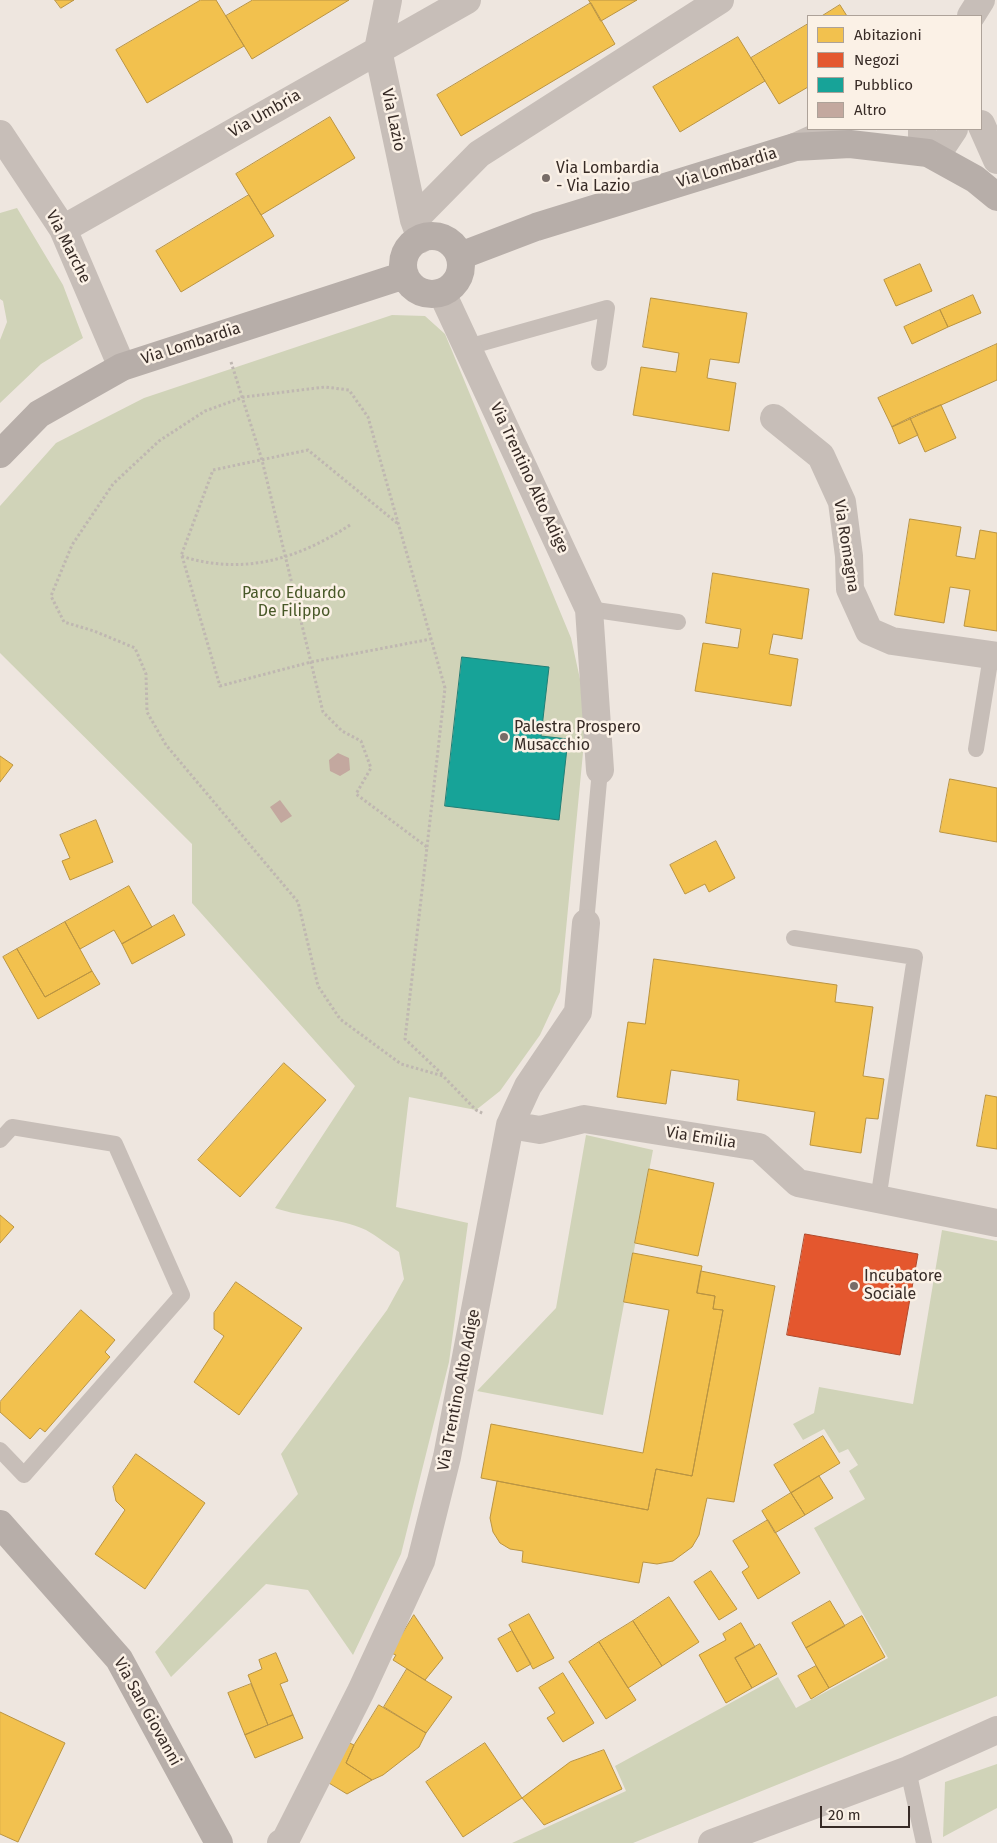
<!DOCTYPE html>
<style>
body{margin:0}
#map{position:relative;width:997px;height:1843px;overflow:hidden;background:#eee6df;font-family:"Fira Sans",sans-serif}
canvas{display:block}
.legend{position:absolute;left:807px;top:15px;width:175px;height:115px;box-sizing:border-box;background:#fbf1e6;border:1px solid #ada299;margin:0;padding:6px 9px;list-style:none;font-size:15px;color:#372b26}
.legend li{display:flex;align-items:center;gap:10px;height:25px}
.legend b{width:25px;border:1px solid #ada299}
.scale{position:absolute;left:820px;top:1806px;width:90px;height:22px;box-sizing:border-box;border:2px solid #372b26;border-top:0;padding-left:6px;font-size:15px;line-height:18px;white-space:nowrap;color:#372b26;-webkit-text-stroke:4px #fbf1e6;paint-order:stroke}
</style>
<div id="map">
<canvas width="997" height="1843"></canvas>
<ul class="legend">
<li><b style="height:14px;background:#f2c14e"></b>Abitazioni</li>
<li><b style="height:14px;background:#e4572e"></b>Negozi</li>
<li><b style="height:14px;background:#17a398"></b>Pubblico</li>
<li><b style="height:14px;background:#c3a89f"></b>Altro</li>
</ul>
<div class="scale">20 m</div>
</div>
<script>
const g = document.querySelector('canvas').getContext('2d');
g.lineJoin = 'round';
function fill(path, color) { g.fillStyle = color; g.fill(path, 'evenodd'); }
function trace(path, color, width, dash) { g.strokeStyle = color; g.lineWidth = width; g.lineCap = dash ? 'butt' : 'round'; g.setLineDash(dash || []); g.stroke(path); }
function write(font, color, halo, rows, align = 'center') {
  g.font = font + ' "Fira Sans",sans-serif'; g.lineWidth = 5; g.setLineDash([]); g.textBaseline = 'middle'; g.strokeStyle = halo; g.fillStyle = color; for (const [text, x, y, turn = 0] of rows) {
    g.save(); g.translate(x, y); g.rotate((+turn || 0) * Math.PI / 180); g.textAlign = isNaN(turn) ? turn : align; if (halo) g.strokeText(text, 0, 0); g.fillText(text, 0, 0); g.restore();
  }
}
fill(new Path2D(`
 M17,208L63,285L83,338L41,364L0,403V340L7,322L3,301L0,299V213Z
 M392,315L425,316L445,334L571,638L587,711L560,992L540,1035L500,1091L476,1110L409,1097L396,1207L468,1223L449,1362L401,1554L353,1655L308,1590L266,1584L171,1677L155,1652L298,1494L281,1454L387,1310L404,1279L399,1252C388,1245 377,1236 366,1230C338,1217 304,1218 275,1208L355,1086L192,903V844L0,653V506L56,443L144,398Z
 M586,1135L653,1150L603,1415L477,1391L556,1308Z
 M942,1230L997,1241V1696L633,1843H512L626,1791L615,1766L778,1677L796,1708L888,1658L814,1528L865,1499L849,1471L858,1465L848,1449L839,1453L824,1429L803,1440L793,1424L814,1413L819,1387L913,1404Z
 M997,1764V1808L943,1837L945,1782Z`), '#d0d3b8');
const homes = new Path2D(`
 M55,0H74L61,8Z
 M201,0H216L244,46L147,103L116,50Z
 M253,0H349L252,59L226,16Z
 M589,0H637L601,21Z
 M591,3L615,44L461,136L437,95Z
 M840,5L847,16H822Z
 M808,24V87L779,104L751,58Z
 M738,37L765,81L680,132L653,87Z
 M330,117L355,158L261,215L236,174Z
 M249,195L274,236L181,292L156,251Z
 M920,264L932,291L896,306L884,280Z
 M973,295L981,313L948,327L940,310Z
 M651,298L747,313L739,363L710,359L707,378L736,383L729,431L633,415L641,367L676,372L679,353L643,347Z
 M940,310L948,327L912,344L904,327Z
 M997,344V380L892,427L878,398Z
 M941,405L956,438L925,452L910,418Z
 M910,418L918,435L899,444L892,427Z
 M910,519L961,527L956,556L975,559L980,530L997,533V631L964,626L970,590L950,587L944,623L895,615Z
 M713,573L809,589L802,639L773,634L769,654L798,659L791,706L695,691L703,643L738,648L741,629L706,623Z
 M0,756L13,765L0,782Z
 M950,779L997,788V842L940,832Z
 M96,820L113,862L70,880L62,861L70,858L60,835Z
 M716,841L735,878L709,892L705,884L685,894L670,865Z
 M129,886L152,927L122,944L114,930L80,949L65,922Z
 M174,915L185,935L132,964L122,944Z
 M65,922L92,971L45,997L17,949Z
 M17,949L45,997L92,971L100,984L38,1019L3,957Z
 M654,959L837,985L835,1002L873,1007L863,1076L884,1079L878,1119L866,1118L861,1153L810,1145L815,1112L737,1100L739,1080L671,1070L666,1104L617,1097L628,1022L645,1024Z
 M284,1063L326,1100L240,1197L198,1160Z
 M986,1095L997,1097V1149L977,1146Z
 M649,1169L714,1183L698,1256L635,1243Z
 M0,1215L14,1227L0,1243Z
 M633,1253L702,1266L697,1293L715,1296L713,1309L723,1310L692,1476L656,1469L648,1510L481,1478L491,1424L643,1453L669,1310L624,1302Z
 M701,1271L775,1286L734,1502L707,1498L699,1535L692,1547L673,1561L657,1564L643,1562L639,1583L522,1562L523,1551L510,1549L500,1543L493,1532L490,1518L497,1481L648,1510L656,1469L692,1476L723,1310L713,1309L715,1296L697,1293Z
 M236,1282L302,1328L239,1415L194,1382L224,1336L214,1329V1313Z
 M81,1310L115,1340L105,1352L110,1357L45,1432L40,1428L30,1439L0,1412V1402Z
 M823,1436L840,1463L791,1493L774,1465Z
 M136,1454L205,1503L145,1589L95,1554L125,1510L116,1501L113,1487Z
 M819,1476L833,1498L805,1515L791,1493Z
 M791,1493L805,1515L775,1533L762,1511Z
 M768,1520L800,1573L758,1599L742,1572L749,1567L733,1541Z
 M711,1571L737,1609L719,1620L694,1582Z
 M669,1597L699,1642L662,1666L633,1621Z
 M830,1601L845,1626L806,1648L792,1623Z
 M529,1614L554,1658L533,1669L509,1625Z
 M414,1615L443,1658L425,1680L393,1660L396,1655L391,1653Z
 M862,1616L885,1657L829,1688L806,1648Z
 M633,1621L662,1666L628,1688L599,1642Z
 M741,1623L755,1647L735,1658L752,1688L726,1703L699,1655L726,1640L723,1634Z
 M512,1631L531,1664L517,1672L498,1639Z
 M599,1642L636,1700L606,1719L569,1662Z
 M760,1644L777,1674L752,1688L735,1658Z
 M276,1653L288,1681L280,1684L293,1715L268,1725L248,1675L262,1669L259,1660Z
 M816,1666L829,1688L811,1699L798,1676Z
 M407,1669L452,1697L426,1733L384,1707Z
 M563,1673L594,1723L563,1742L547,1718L555,1713L539,1688Z
 M251,1684L268,1725L245,1735L228,1693Z
 M379,1705L426,1733L419,1747L383,1775L372,1780L346,1763L354,1745Z
 M0,1712L65,1743L18,1842L0,1834Z
 M293,1715L303,1738L255,1758L245,1735Z
 M343,1740L354,1745L346,1763L372,1780L347,1794L324,1780Z
 M485,1743L522,1798L463,1837L426,1782Z
 M604,1750L622,1789L544,1825L522,1798L570,1762Z`);
fill(homes, '#f2c14e');
trace(homes, '#ba9442', 1);
const shops = new Path2D(`
 M805,1234L918,1254L900,1355L787,1335Z`);
fill(shops, '#e4572e');
trace(shops, '#b04a2c', 1);
const public = new Path2D(`
 M462,657L549,667L541,736L568,739L559,820L445,806Z`);
fill(public, '#17a398');
trace(public, '#217f76', 1);
fill(new Path2D(`
 M338,753L349,758L350,770L340,776L330,771L329,760Z
 M280,800L292,816L281,823L270,807Z`), '#c3a89f');
trace(new Path2D(`
 M231,362L262,460L323,712L342,731L361,741L371,768L356,794L427,847L405,1039L443,1075
 M350,525C298,559 243,576 181,556L213,470L308,450L397,523
 M182,556L220,686L311,662L431,639
 M427,847L445,688L368,417L349,390L325,387L244,397L205,411L159,441L113,484L72,545L51,596L64,622L94,631L135,648L146,674L147,712L166,745L298,902L318,986L340,1019L401,1064L443,1076L476,1110L484,1114`), '#bfb7b1', 3, [2.5, 2.5]);
trace(new Path2D(`
 M468,347L607,308L599,363
 M589,609L678,622
 M976,749L991,656
 M586,923L600,770
 M794,938L915,957L878,1200
 M0,1140L12,1127L115,1144L182,1295L24,1475L0,1450
 M908,1770L924,1843`), '#c7beb8', 16);
trace(new Path2D(`
 M388,0L378,50L414,220L421,239
 M971,16L981,0
 M981,124L997,160
 M922,129V135L928,153L944,144L954,129
 M0,134L63,229L122,367
 M795,147L835,129
 M414,220L479,154L720,0
 M63,229L467,0
 M442,293L589,609L600,770
 M774,418L821,456L842,502L849,556L850,589L869,631L892,641L997,656
 M510,1125L540,1130L584,1119L759,1147L798,1183L997,1223
 M281,1843L285,1841L361,1691L421,1561L447,1457L510,1125L528,1086L578,1012L586,923
 M712,1843L908,1770L997,1730`), '#c7beb8', 28);
trace(new Path2D(`
 M403 265a29 29 0 1 1 58 0a29 29 0 1 1-58 0Z
 M460,256L536,227L795,147L850,144L928,153L975,179L997,197
 M0,454L39,414L122,367L405,275
 M0,1524L119,1659L219,1843`), '#b7aea9', 28);
for (const [x, y, r, color] of [
 [546,178,5,"#776c67"],
 [504,737,5,"#776c67"],
 [854,1286,5,"#776c67"]
]) { const dot = new Path2D(); dot.arc(x, y, r, 0, 2 * Math.PI); g.fillStyle = color; g.fill(dot); trace(dot, '#fbf1e6', 2); }
write('16px', '#372b26', '#fbf1e6', [
 ["Via Umbria",265,114,-30],
 ["Via Lazio",393,120,78],
 ["Via Lombardia",727,168,-17],
 ["Via Marche",68,247,63],
 ["Via Lombardia",191,344,-18],
 ["Via Trentino Alto Adige",529,478,65],
 ["Via Romagna",846,546,81],
 ["Via Emilia",701,1138,9],
 ["Via Trentino Alto Adige",459,1390,-79],
 ["Via San Giovanni",147,1712,61]
]);
write('16px', '#372b26', '#fbf1e6', [
 ["Via Lombardia",556,169],
 ["- Via Lazio",556,187],
 ["Palestra Prospero",514,728],
 ["Musacchio",514,746],
 ["Incubatore",864,1277],
 ["Sociale",864,1295]
], 'left');
write('16px', '#485828', '#fbf1e6', [
 ["Parco Eduardo",294,594],
 ["De Filippo",294,612]
]);
</script>
